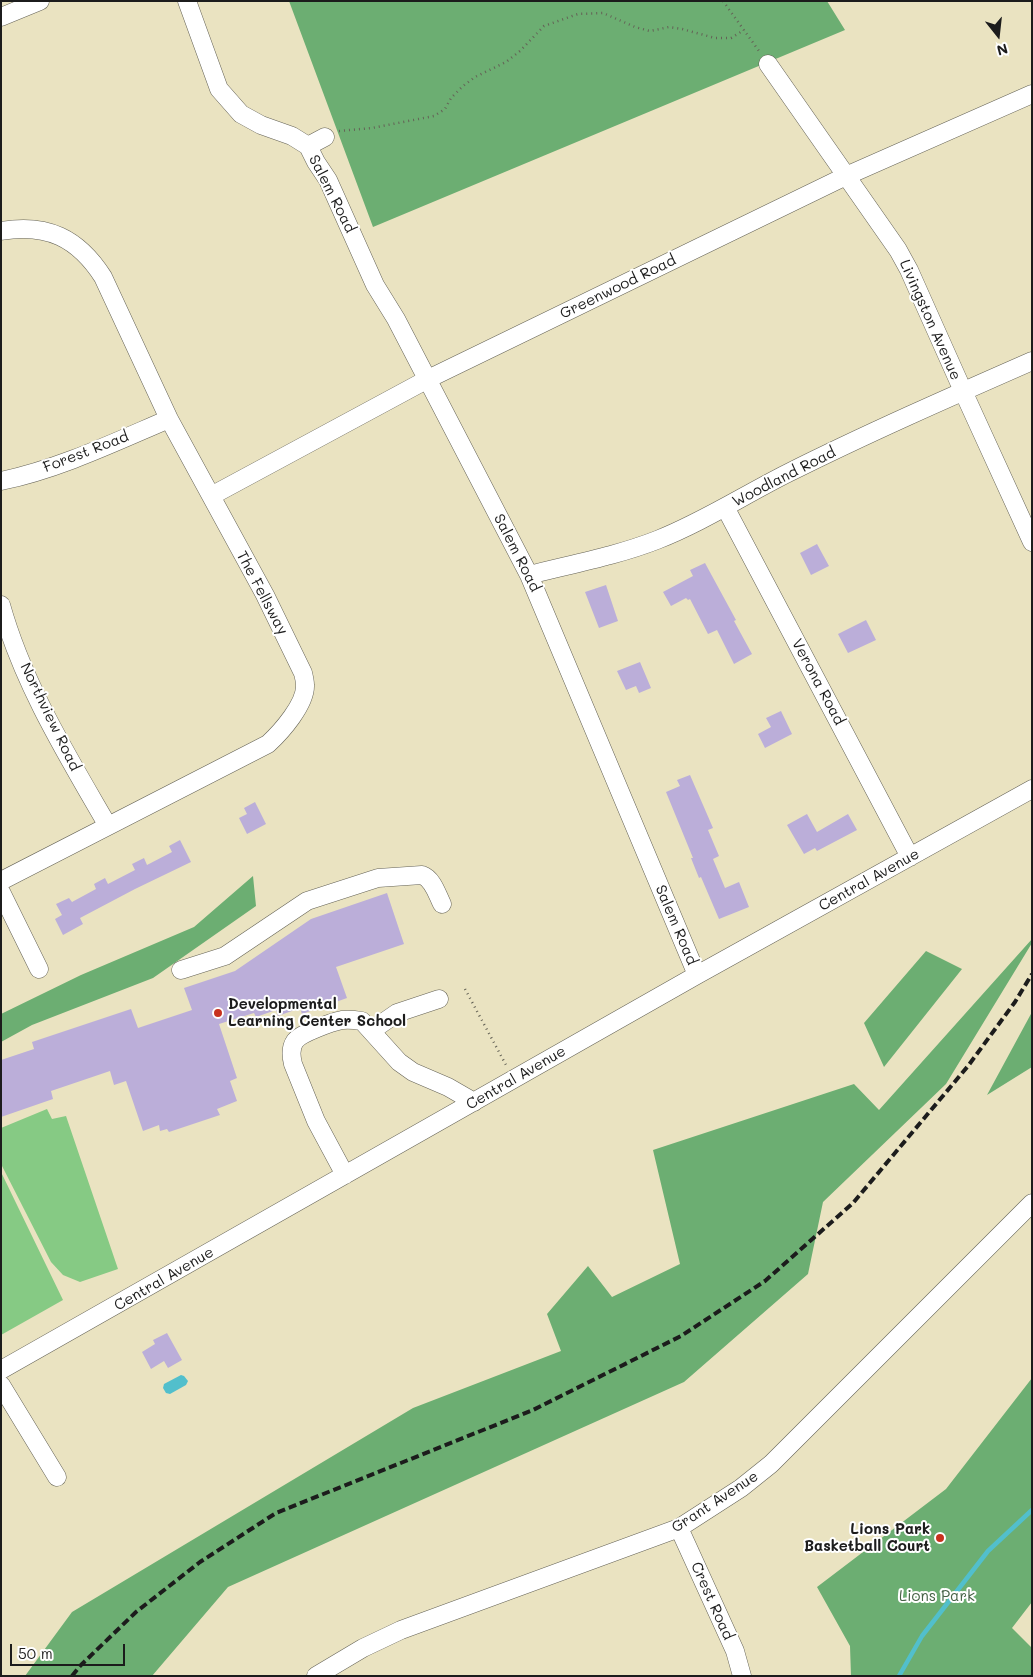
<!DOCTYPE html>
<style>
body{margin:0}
#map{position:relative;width:1033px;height:1677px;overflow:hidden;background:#eae3c1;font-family:Mali,sans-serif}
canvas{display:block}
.frame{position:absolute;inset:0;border:2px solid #1c1c1c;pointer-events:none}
.north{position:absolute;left:973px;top:10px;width:50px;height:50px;-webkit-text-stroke:4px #fff;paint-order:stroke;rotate:164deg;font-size:14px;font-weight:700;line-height:20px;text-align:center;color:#1c1c1c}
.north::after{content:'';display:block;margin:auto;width:18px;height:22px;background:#1c1c1c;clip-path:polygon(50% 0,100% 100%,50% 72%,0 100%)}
.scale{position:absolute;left:10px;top:1644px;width:115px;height:22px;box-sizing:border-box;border:2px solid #1c1c1c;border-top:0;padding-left:6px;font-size:15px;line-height:18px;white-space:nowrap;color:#1c1c1c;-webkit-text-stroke:4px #fff;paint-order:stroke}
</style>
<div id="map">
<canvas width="1033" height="1677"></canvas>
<div class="frame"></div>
<div class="north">N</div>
<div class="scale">50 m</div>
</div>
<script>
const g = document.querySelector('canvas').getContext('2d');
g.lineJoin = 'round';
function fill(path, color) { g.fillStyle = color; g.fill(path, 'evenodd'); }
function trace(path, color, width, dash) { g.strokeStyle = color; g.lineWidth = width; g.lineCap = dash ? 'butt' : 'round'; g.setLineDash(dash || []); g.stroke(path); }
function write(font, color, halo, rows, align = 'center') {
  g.font = font + ' Mali,sans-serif'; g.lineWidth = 4; g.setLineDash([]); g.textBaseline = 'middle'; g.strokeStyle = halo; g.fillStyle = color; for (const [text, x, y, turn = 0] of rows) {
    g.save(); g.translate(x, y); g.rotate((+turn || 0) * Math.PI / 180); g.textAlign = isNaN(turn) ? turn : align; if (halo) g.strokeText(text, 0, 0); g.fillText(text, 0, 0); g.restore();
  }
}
fill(new Path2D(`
 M47,1109L52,1119L66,1116L118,1269L80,1282L63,1275L51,1262L1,1164V1128Z
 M1,1172L63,1300L1,1335Z`), '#86ca84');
fill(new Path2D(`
 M289,1H827L845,30L373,227Z
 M253,876L256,906L153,978L32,1025L1,1042V1014L81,975L194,927Z
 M1032,939V943L946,1084L823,1202L808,1274L684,1382L228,1587L152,1676H25L72,1612L413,1408L561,1351L547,1314L588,1266L612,1297L680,1264L653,1150L854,1084L879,1110Z
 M926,951L962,969L884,1067L864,1023Z
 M1032,1012V1067L987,1095Z
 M1032,1378V1602L1012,1628L1032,1648V1676H851L850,1646L817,1587L946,1489Z`), '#6cae72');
fill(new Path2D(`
 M181,1375L184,1376L188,1381L186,1385L170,1394L166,1393L163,1388L164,1384Z`), '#52bfcc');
trace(new Path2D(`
 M899,1676L922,1636L988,1551L1032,1510`), '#52bfcc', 4.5);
fill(new Path2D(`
 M817,544L829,566L811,575L800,553Z
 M705,563L736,620L734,621L752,654L734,664L717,630L708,634L690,599L688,600L686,598L671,606L663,592L693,576L690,570Z
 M606,585L618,621L599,628L585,592Z
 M866,620L876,640L848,653L838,634Z
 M640,662L651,688L639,693L636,686L626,690L617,671Z
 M781,711L792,734L765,748L758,734L771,727L766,718Z
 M690,775L713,828L708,830L719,856L713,859L725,888L739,882L749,907L719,919L701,877L699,878L691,858H693L666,792L680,786L677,780Z
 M255,802L266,824L247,834L239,818L247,814L244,808Z
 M807,814L817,832L848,814L857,830L817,851L815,848L804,854L787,825Z
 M180,840L191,862L135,889L80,918L83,924L63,935L55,919L62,915L56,904L69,898L72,902L96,889L94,884L105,878L108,884L135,870L132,864L144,858L147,865L172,852L169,846Z
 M387,893L404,944L336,967L347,998L302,1014L300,1008L278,1016L276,1010L256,1017L254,1013L219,1024L237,1078L230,1081L237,1101L217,1109L220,1115L169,1132L167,1129L160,1131L159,1125L143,1131L126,1081L114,1085L110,1071L51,1091L53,1099L1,1117V1060L34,1049L32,1042L131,1009L138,1028L192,1010L184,988L235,971L311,919Z
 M167,1333L182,1360L168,1368L164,1361L151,1369L142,1352L155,1344L153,1340Z`), '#bbaed9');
const minor = new Path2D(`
 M187,1L219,89L241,114L261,125L292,136L308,146L325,137
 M1,17L40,1
 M768,64L898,250L909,270L963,391L1032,542
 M308,146L316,162L328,180L375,285L396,319L529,575L697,975
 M1,231C47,223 78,238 103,277L169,419L265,595L303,673C304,677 305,681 305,685C306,704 281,732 268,744L1,881
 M1,481C59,469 115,442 169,419
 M211,496L428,379L846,176L1032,94
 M725,507L910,857
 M529,575C572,564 616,556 657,540C703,522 744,495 788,473C868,433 950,397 1032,361
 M1,605C23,684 67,755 108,826
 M1,892L39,969
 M181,970L225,956L307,901L378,878L422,875C433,879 437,894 442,904
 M371,1031L397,1013L439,999
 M345,1175L316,1121L293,1064C291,1056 290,1048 295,1041C301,1033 332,1022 342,1020C349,1019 356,1020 362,1021L399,1062L413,1072L448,1087L474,1102
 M1,1370L697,975L1032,789
 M1,1385L57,1477
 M679,1528L735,1651L742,1676
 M316,1676L363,1648L401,1630L679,1528L741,1488L771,1464L1032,1203`);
trace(minor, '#646256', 19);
trace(new Path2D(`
 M723,1L759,51
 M339,131L372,128L434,116L445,109L451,98L463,86L475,77L506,62L520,51L544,26L578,14L603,13L635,27L650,31L669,27L682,29L715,38H731L744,30
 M465,989L506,1065`), '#646256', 2.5, [1, 4]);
trace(minor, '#fff', 18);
trace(new Path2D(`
 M72,1676L80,1666L136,1612L200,1562L276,1513L533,1410L681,1336L765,1281L853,1203L968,1066L1015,1002L1032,974`), '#1c1c1c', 4, [8, 4]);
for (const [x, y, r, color] of [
 [218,1013,5,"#c8321e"],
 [940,1538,5,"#c8321e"]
]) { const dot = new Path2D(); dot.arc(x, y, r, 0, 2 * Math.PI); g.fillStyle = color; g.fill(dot); trace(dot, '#fff', 2); }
write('15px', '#1c1c1c', '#fff', [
 ["Salem Road",332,194,63],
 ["Greenwood Road",618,287,-26],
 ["Livingston Avenue",930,320,66],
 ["Forest Road",86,452,-21],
 ["Woodland Road",784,477,-27],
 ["Salem Road",517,553,63],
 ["The Fellsway",262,593,62],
 ["Verona Road",818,682,62],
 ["Northview Road",50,717,64],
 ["Central Avenue",869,880,-29],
 ["Salem Road",676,925,67],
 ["Central Avenue",516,1078,-30],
 ["Central Avenue",164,1279,-30],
 ["Grant Avenue",715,1502,-33],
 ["Crest Road",712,1601,66]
]);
write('bold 15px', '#1c1c1c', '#fff', [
 ["Developmental",228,1004],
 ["Learning Center School",228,1021],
 ["Lions Park",930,1529,"right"],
 ["Basketball Court",930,1546,"right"]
], 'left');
write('15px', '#466246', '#fff', [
 ["Lions Park",937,1596]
]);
</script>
